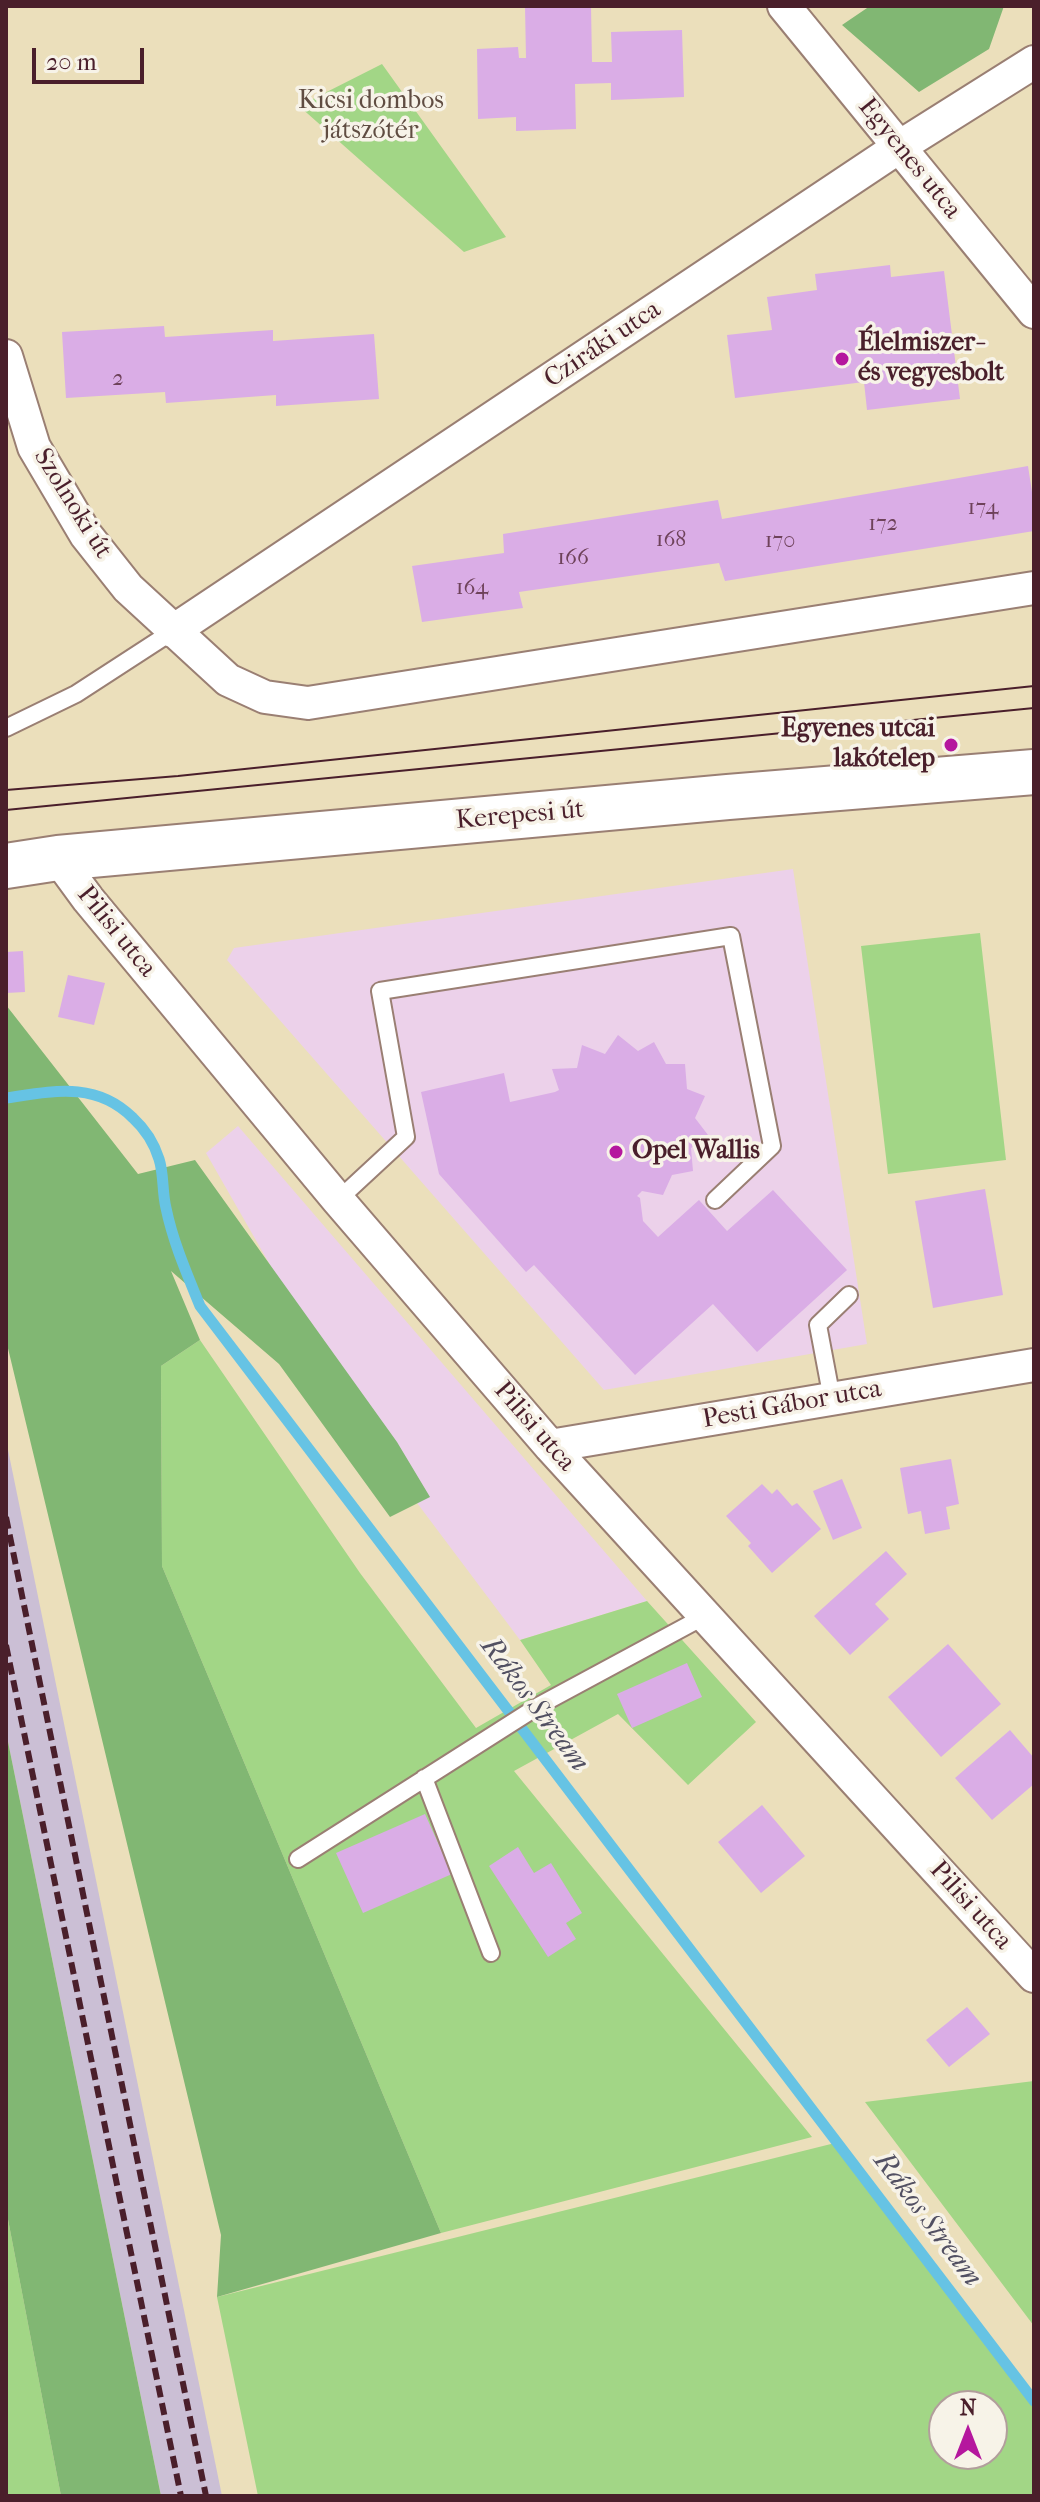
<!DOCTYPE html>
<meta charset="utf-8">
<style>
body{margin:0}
#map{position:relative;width:1040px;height:2502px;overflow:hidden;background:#ebdfbb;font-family:"IM FELL French Canon",serif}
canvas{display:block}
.frame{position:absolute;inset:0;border:8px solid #4a1f2b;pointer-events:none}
.north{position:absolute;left:928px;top:2390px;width:80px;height:80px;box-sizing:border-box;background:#f7f3e8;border:2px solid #b29e9c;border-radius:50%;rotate:0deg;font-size:22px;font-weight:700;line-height:32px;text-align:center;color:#4a1f2b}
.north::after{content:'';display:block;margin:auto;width:28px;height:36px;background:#b5179e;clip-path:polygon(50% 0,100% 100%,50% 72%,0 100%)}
.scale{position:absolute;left:32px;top:48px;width:112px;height:36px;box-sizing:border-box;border:4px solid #4a1f2b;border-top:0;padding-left:10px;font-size:24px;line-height:28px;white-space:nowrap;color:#4a1f2b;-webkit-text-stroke:6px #f7f3e8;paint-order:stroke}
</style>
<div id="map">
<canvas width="1040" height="2502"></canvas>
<div class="frame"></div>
<div class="north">N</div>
<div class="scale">20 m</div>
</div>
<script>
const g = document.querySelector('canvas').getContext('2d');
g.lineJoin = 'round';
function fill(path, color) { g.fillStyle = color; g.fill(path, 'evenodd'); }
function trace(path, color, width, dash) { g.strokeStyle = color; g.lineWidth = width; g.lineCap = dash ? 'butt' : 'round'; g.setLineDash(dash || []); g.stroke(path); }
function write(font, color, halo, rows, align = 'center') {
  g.font = font + ' "IM FELL French Canon",serif'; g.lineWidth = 7; g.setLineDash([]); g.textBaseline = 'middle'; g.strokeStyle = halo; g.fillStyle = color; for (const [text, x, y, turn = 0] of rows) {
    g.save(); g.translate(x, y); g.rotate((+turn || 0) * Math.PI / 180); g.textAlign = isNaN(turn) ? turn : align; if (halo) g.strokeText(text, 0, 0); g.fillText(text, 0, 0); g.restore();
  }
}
fill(new Path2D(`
 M793,869L867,1344L604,1390L227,960L234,948Z
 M238,1126L647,1601L520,1640L372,1443L206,1153Z`), '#ecd1ea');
fill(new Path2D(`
 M6,1440L222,2496H161L6,1732Z`), '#cbbfd5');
fill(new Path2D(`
 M382,64L506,237L464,252L299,106Z
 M980,933L1006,1160L888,1174L861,946Z
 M200,1340L360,1573L476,1728L551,1685L520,1640L647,1601L756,1722L688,1785L618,1714L514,1771L812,2137L441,2233L162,1566L161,1366Z
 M1034,2081V2326L865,2102Z
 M839,2142L1034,2406V2496H258L217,2297ZM992,2406V2454H944V2406Z
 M6,2209L61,2496H6Z`), '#a2d686');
fill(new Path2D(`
 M870,6H1004L989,49L919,92L842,25Z
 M6,1005L138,1174L195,1160L397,1442L430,1497L390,1517L279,1364L171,1271L200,1340L161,1366L162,1566L441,2233L217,2297L221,2235L6,1340Z
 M6,1732L161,2496H61L6,2209Z`), '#81b773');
trace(new Path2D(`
 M6,1098C53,1091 96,1081 133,1118C145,1129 154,1143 159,1159C164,1174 162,1192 166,1208C173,1242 187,1274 200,1306L1034,2401`), '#66c3e4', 11);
fill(new Path2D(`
 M525,6H591L592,62H612L611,32L682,30L684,97L611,100V83L575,84L576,129L516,131V117L478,119L477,49L518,47L519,58H526Z
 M890,265L891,277L944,271L960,399L867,410L864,382L735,398L727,335L772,330L767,297L817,290L815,274Z
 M164,326L165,337L273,330V341L374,334L379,399L276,406V395L166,403L165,392L66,398L62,332Z
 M1028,466L1034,505V531L725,581L719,563L519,592L523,608L422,622L412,566L504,553L503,534L718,500L722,519Z
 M23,951L25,992L6,993V952Z
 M68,975L105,983L94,1025L58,1017Z
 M618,1035L638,1051L654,1042L666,1064H685L687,1089L705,1096L695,1118L708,1135L691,1148L693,1171L672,1175L663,1195L642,1191L637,1196L640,1198L643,1221L658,1237L699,1200L727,1231L773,1190L847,1270L757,1352L713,1304L635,1375L534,1265L526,1272L439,1174L421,1092L504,1073L510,1102L555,1092L559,1090L552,1069L577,1068L582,1045L605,1054Z
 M985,1189L1003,1295L933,1308L915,1201Z
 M951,1459L959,1504L946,1507L950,1529L925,1534L921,1511L908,1514L900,1468Z
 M842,1479L862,1528L833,1540L813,1491Z
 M762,1484L772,1494L777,1489L792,1506L797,1503L821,1529L772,1573L748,1546L751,1543L726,1516Z
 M886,1551L907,1574L875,1604L889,1619L850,1655L814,1616Z
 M948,1644L1001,1704L941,1757L888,1697Z
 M687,1663L702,1697L632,1728L617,1694Z
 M1010,1730L1034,1758V1784L992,1820L955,1778Z
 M762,1805L805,1856L761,1893L718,1842Z
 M425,1814L452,1874L363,1913L336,1853Z
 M518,1847L534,1873L551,1863L582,1913L566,1923L576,1939L548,1957L489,1866Z
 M967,2007L990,2034L949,2067L926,2040Z`), '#daade6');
const service = new Path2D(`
 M6,728L76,694L173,631
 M338,1200L406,1137L380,991L731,936L772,1146L715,1200
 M832,1399L818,1325L849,1295
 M424,1778L491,1953
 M298,1859L540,1705L705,1616`);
const minor = new Path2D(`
 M784,6L1034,312
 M6,356L34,447L86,535L128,588L228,680L265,697L308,703L1034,588
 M173,631L899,147L1034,62
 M58,858L88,899L338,1200L550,1446L1034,1976
 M550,1446L1034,1365`);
const primary = new Path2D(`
 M6,866L58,858L728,797L1034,772`);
trace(service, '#9a7f73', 20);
trace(minor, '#9a7f73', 36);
trace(primary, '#9a7f73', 48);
trace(service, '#fff', 16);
trace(minor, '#fff', 32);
trace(primary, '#fff', 44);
trace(new Path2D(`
 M6,790L178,776L1034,686
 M6,810L1034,708`), '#4a1f2b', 2);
trace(new Path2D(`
 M6,1517L206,2496
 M6,1645L181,2496`), '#4a1f2b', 6, [12, 6]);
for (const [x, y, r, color] of [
 [842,359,8,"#b5179e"],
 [951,745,8,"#b5179e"],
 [616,1152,8,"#b5179e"]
]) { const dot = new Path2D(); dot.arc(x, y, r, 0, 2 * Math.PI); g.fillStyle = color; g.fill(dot); trace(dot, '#f7f3e8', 3); }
write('22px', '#6e425a', null, [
 ["2",118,380],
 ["174",983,509],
 ["172",883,525],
 ["168",671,541],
 ["170",780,542],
 ["166",573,559],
 ["164",472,589]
]);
write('26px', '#604d42', '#f7f3e8', [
 ["Kicsi dombos",371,102],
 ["játszótér",371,132]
]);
write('26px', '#4a1f2b', '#f7f3e8', [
 ["Egyenes utca",909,159,51],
 ["Cziráki utca",603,345,-34],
 ["Szolnoki út",72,504,58],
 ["Kerepesi út",520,816,-5],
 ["Pilisi utca",116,932,51],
 ["Pesti Gábor utca",792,1405,-10],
 ["Pilisi utca",534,1427,49],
 ["Pilisi utca",970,1906,48]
]);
write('bold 26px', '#4a1f2b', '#f7f3e8', [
 ["Élelmiszer-",858,344],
 ["és vegyesbolt",858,374],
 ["Egyenes utcai",935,730,"right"],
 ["lakótelep",935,760,"right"],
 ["Opel Wallis",632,1152]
], 'left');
write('italic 28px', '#525062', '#f7f3e8', [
 ["Rákos Stream",534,1705,53],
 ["Rákos Stream",927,2220,53]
]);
</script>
